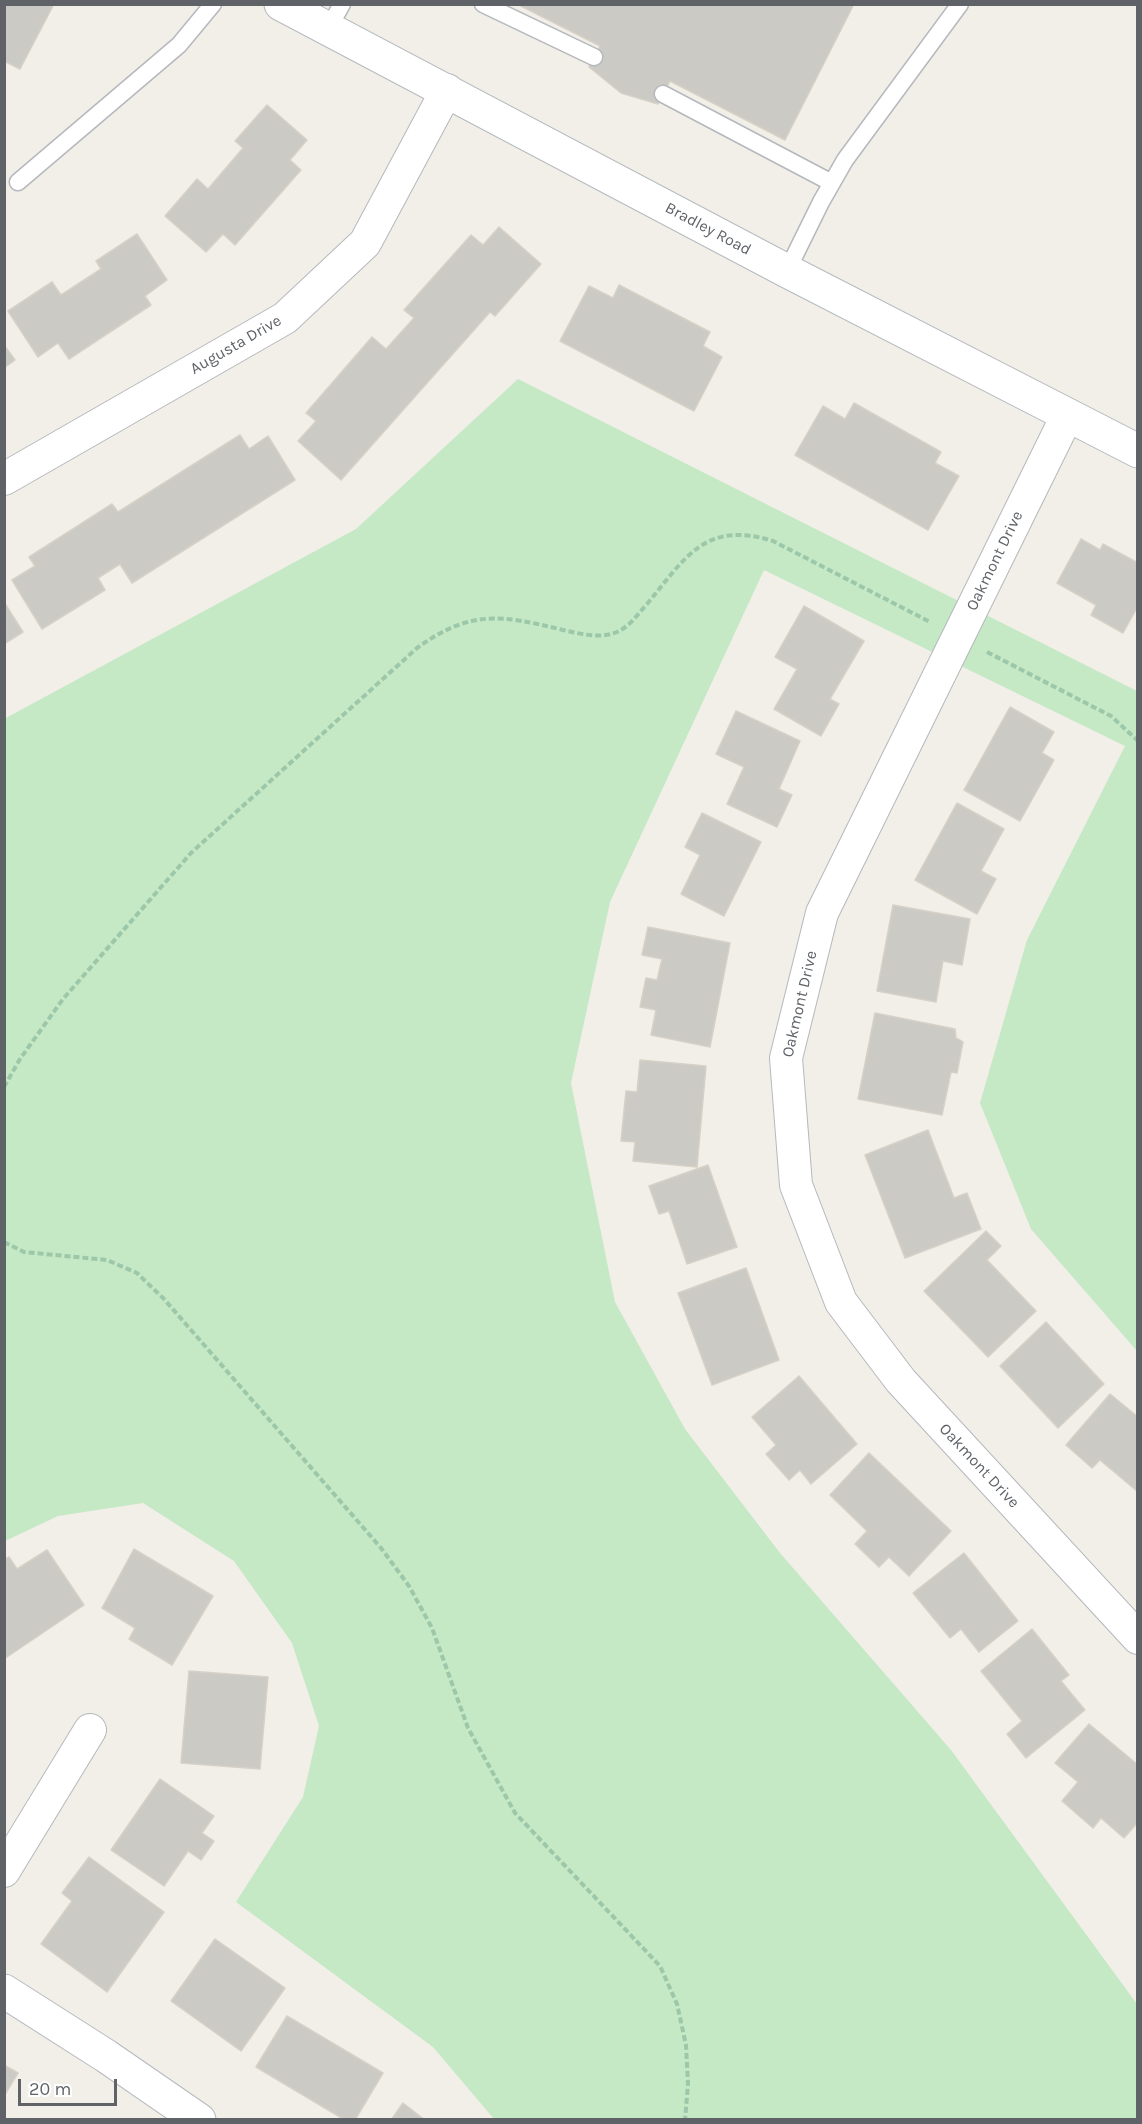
<!DOCTYPE html>
<style>
body{margin:0}
#map{position:relative;width:1142px;height:2124px;overflow:hidden;background:#f1efe8;font-family:Karla,sans-serif}
canvas{display:block}
.frame{position:absolute;inset:0;border:6px solid #5f6368;pointer-events:none}
.scale{position:absolute;left:18px;top:2079px;width:99px;height:27px;box-sizing:border-box;border:3px solid #5f6368;border-top:0;padding-left:8px;font-size:18px;line-height:21px;white-space:nowrap;color:#5f6368;-webkit-text-stroke:4px #fff;paint-order:stroke}
</style>
<div id="map">
<canvas width="1142" height="2124"></canvas>
<div class="frame"></div>
<div class="scale">20 m</div>
</div>
<script>
const g = document.querySelector('canvas').getContext('2d');
g.lineJoin = 'round';
function fill(path, color) { g.fillStyle = color; g.fill(path, 'evenodd'); }
function trace(path, color, width, dash) { g.strokeStyle = color; g.lineWidth = width; g.lineCap = dash ? 'butt' : 'round'; g.setLineDash(dash || []); g.stroke(path); }
function write(font, color, halo, rows, align = 'center') {
  g.font = font + ' Karla,sans-serif'; g.lineWidth = 5; g.setLineDash([]); g.textBaseline = 'middle'; g.strokeStyle = halo; g.fillStyle = color; for (const [text, x, y, turn = 0] of rows) {
    g.save(); g.translate(x, y); g.rotate((+turn || 0) * Math.PI / 180); g.textAlign = isNaN(turn) ? turn : align; if (halo) g.strokeText(text, 0, 0); g.fillText(text, 0, 0); g.restore();
  }
}
fill(new Path2D(`
 M518,379L1137,691V1351L1031,1229L980,1103L1027,940L1125,746L764,570L610,902L571,1083L615,1302L685,1429L780,1553L951,1750L1137,2004V2119H494L433,2047L236,1902L303,1797L319,1726L292,1643L234,1561L143,1503L58,1516L5,1541L4,719L356,529Z`), '#c5e8c5');
const building = new Path2D(`
 M4,4H54L20,69L4,61Z
 M517,4H854L785,140L670,81L658,104L621,93L589,67L600,46Z
 M267,105L307,140L290,160L301,170L235,245L223,234L206,252L165,216L197,179L208,189L243,148L235,141Z
 M499,227L541,264L495,316L490,312L341,480L298,441L316,421L306,413L372,337L386,349L414,318L404,310L471,235L483,245Z
 M137,234L167,280L145,296L151,305L69,359L58,343L38,357L8,311L52,282L61,295L101,269L96,261Z
 M619,285L710,332L703,346L722,357L694,411L560,341L589,286L613,298Z
 M4,345L15,360L4,368Z
 M854,403L941,452L935,463L959,476L928,530L795,455L823,406L845,419Z
 M240,435L249,449L268,436L295,480L132,583L120,564L98,578L105,590L42,629L12,580L35,566L29,557L112,504L118,512Z
 M1081,539L1100,550L1103,544L1138,563V606L1123,633L1091,615L1096,605L1057,583Z
 M4,602L23,632L4,644Z
 M804,606L864,641L830,699L839,704L821,736L774,709L797,669L775,657Z
 M1010,707L1054,732L1042,753L1054,760L1020,821L964,790Z
 M736,711L800,741L779,789L792,795L777,827L727,804L744,767L716,754Z
 M957,803L1004,829L981,871L996,879L977,914L915,880Z
 M702,813L761,842L724,916L681,894L700,855L685,847Z
 M893,905L970,919L962,965L943,961L936,1002L877,991Z
 M648,927L730,943L710,1047L651,1035L656,1010L640,1007L646,978L657,980L662,959L642,955Z
 M875,1013L955,1029L956,1038L963,1042L957,1073L951,1072L942,1115L858,1099Z
 M640,1060L706,1066L697,1167L633,1161L635,1142L621,1141L626,1091L637,1092Z
 M928,1130L954,1198L967,1193L981,1229L905,1258L865,1155Z
 M708,1165L737,1247L687,1264L669,1211L659,1214L649,1186Z
 M986,1231L1001,1246L987,1260L1036,1311L988,1357L924,1291Z
 M746,1268L779,1360L712,1385L678,1293Z
 M1046,1322L1104,1384L1058,1428L1000,1366Z
 M799,1376L857,1444L811,1484L800,1470L789,1480L766,1454L776,1445L752,1417Z
 M1110,1394L1138,1417V1492L1100,1460L1092,1468L1066,1445Z
 M869,1453L951,1531L909,1576L889,1557L879,1567L855,1544L867,1531L830,1495Z
 M134,1549L213,1596L172,1665L129,1639L135,1628L102,1608Z
 M47,1550L84,1605L4,1659V1560L9,1557L17,1569Z
 M964,1553L1018,1621L979,1652L961,1629L950,1638L913,1593Z
 M1032,1629L1069,1675L1061,1681L1085,1710L1026,1758L1007,1734L1022,1721L981,1671Z
 M189,1671L268,1677L260,1769L181,1763Z
 M1089,1724L1138,1765V1822L1124,1838L1101,1818L1093,1828L1062,1801L1078,1782L1055,1763Z
 M160,1779L214,1816L202,1833L214,1841L201,1860L188,1851L164,1886L111,1850Z
 M89,1857L164,1912L107,1992L41,1944L72,1901L62,1893Z
 M215,1939L285,1988L241,2051L171,2001Z
 M287,2016L383,2073L355,2120H345L256,2067Z
 M4,2065L18,2073L4,2096Z
 M403,2103L425,2120H391Z`);
fill(building, '#cccac5');
trace(building, '#d6d1c6', 1.5);
const lane = new Path2D(`
 M483,4L594,57
 M328,29L342,4
 M663,94L832,183
 M18,182L179,45L213,4
 M787,271L821,202L845,160L960,4`);
const street = new Path2D(`
 M1067,416L822,913L786,1058L796,1185L841,1302L901,1381L1138,1638
 M4,479L285,318L365,243L447,90
 M4,1871L90,1730`);
const secondary = new Path2D(`
 M281,4L787,271L1138,451
 M4,1991L106,2056L199,2120`);
trace(lane, '#b5b8bc', 19);
trace(street, '#b5b8bc', 34);
trace(secondary, '#b6babf', 35);
trace(new Path2D(`
 M987,652L1111,716L1138,741
 M4,1087L20,1059L63,999L191,853L417,648C471,609 502,615 563,630C581,634 600,639 617,632C629,627 638,614 647,604C686,557 705,520 773,541L930,622
 M4,1242L24,1252L107,1260L137,1273L164,1299L381,1548L409,1586L432,1628L468,1728L515,1813L660,1966L677,2004L686,2045L688,2084L685,2120`), '#9cc7a9', 4, [6, 3]);
trace(lane, '#fff', 16);
trace(street, '#fff', 32);
trace(secondary, '#fff', 33);
write('16px', '#5f6368', '#fff', [
 ["Bradley Road",708,229,28],
 ["Augusta Drive",236,345,-30],
 ["Oakmont Drive",995,561,-64],
 ["Oakmont Drive",800,1004,-77],
 ["Oakmont Drive",979,1466,47]
]);
</script>
